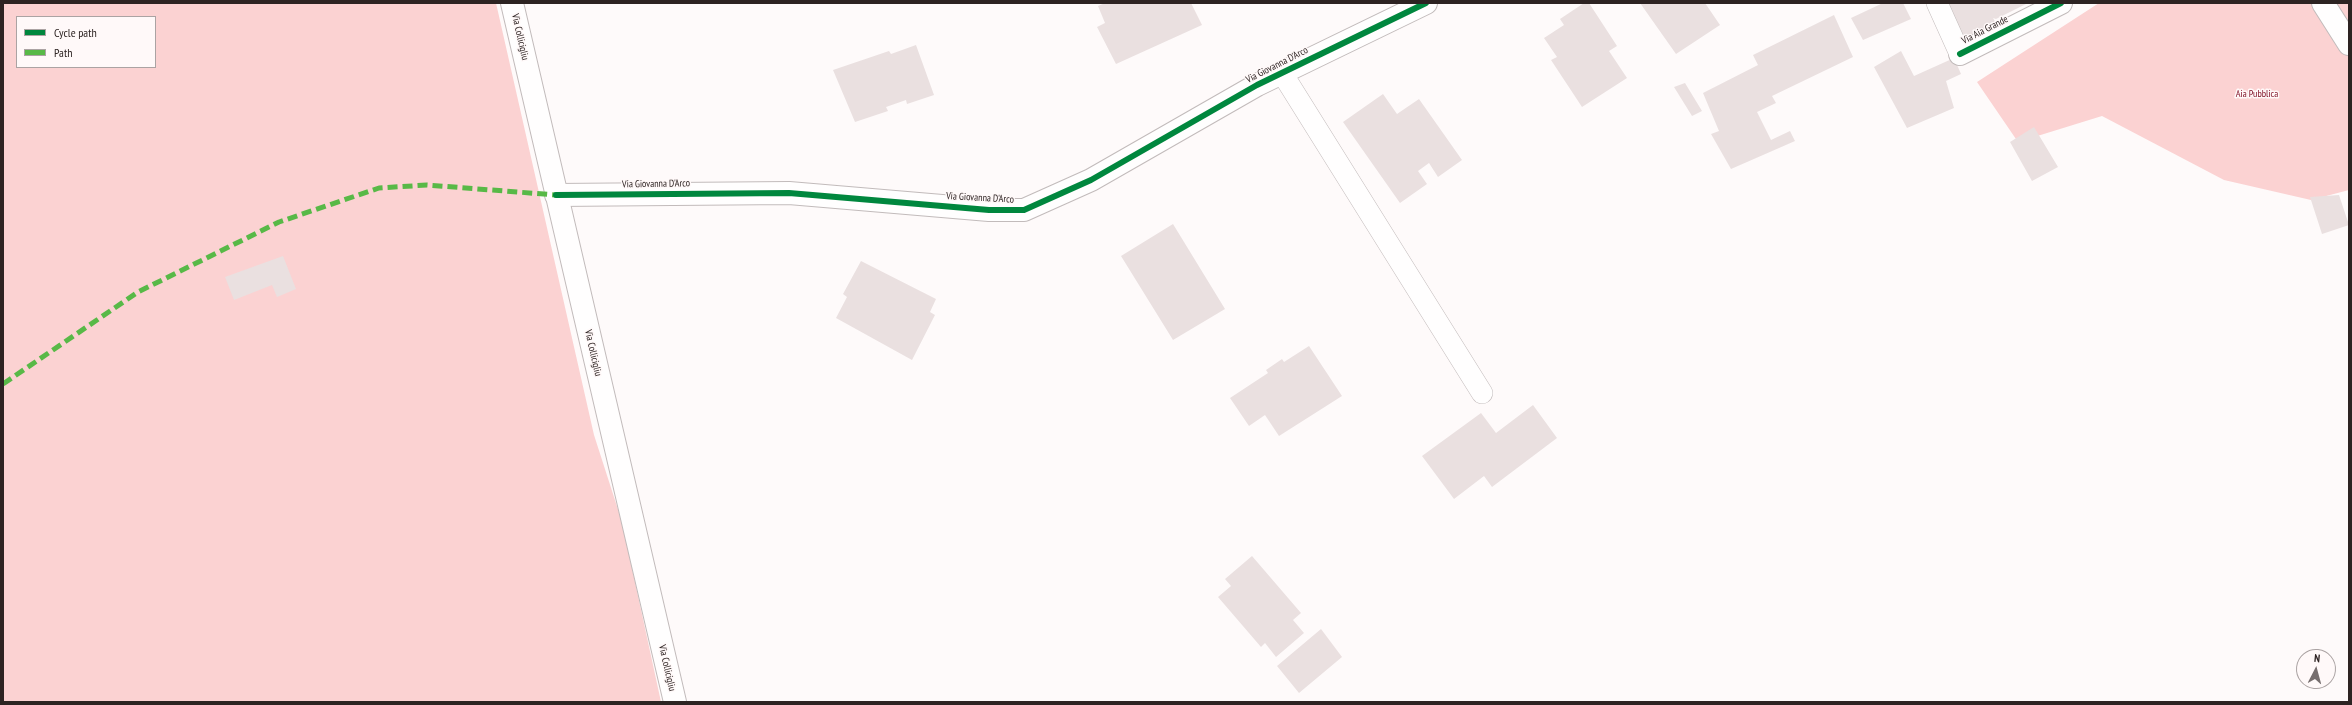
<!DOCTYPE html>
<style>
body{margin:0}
#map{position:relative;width:2352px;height:705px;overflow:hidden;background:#fefafa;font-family:"PT Sans Narrow",sans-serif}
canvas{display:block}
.frame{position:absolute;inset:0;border:4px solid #2d2322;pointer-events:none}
.legend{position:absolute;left:16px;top:16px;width:140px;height:52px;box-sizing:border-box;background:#fff9f9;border:1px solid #aba3a3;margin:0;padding:5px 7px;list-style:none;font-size:12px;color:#2d2322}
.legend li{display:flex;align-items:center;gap:8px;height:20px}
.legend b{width:20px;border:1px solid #aba3a3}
.north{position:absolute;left:2296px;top:649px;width:40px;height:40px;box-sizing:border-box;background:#fff9f9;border:1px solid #aba3a3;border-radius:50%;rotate:6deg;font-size:11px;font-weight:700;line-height:16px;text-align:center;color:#2d2322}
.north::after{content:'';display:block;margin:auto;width:14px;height:18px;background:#766e6e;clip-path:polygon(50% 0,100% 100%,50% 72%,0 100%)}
</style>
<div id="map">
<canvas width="2352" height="705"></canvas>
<div class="frame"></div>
<ul class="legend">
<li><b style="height:5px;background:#00873e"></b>Cycle path</li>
<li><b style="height:5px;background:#58b947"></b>Path</li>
</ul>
<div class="north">N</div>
</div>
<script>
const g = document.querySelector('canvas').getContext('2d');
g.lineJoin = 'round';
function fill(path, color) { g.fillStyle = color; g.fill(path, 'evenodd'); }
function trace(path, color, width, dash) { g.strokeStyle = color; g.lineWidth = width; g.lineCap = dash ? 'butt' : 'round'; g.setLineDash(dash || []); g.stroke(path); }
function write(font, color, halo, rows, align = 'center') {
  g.font = font + ' "PT Sans Narrow",sans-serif'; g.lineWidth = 3; g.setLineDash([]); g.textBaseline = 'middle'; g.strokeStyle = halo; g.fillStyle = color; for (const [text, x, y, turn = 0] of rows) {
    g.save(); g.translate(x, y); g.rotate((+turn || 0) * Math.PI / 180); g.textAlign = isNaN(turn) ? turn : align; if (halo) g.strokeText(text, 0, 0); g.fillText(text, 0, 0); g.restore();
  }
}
fill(new Path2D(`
 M3,3H496L594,435L622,522L661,702H3ZM17,17H155V67H17Z
 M2099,3H2349V190L2311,200L2224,180L2102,116L2018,142L1977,82Z`), '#fbd2d2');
fill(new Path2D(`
 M1105,3H1191L1202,25L1116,64L1097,27L1105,23L1098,6Z
 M1584,3H1589L1617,46L1609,51L1627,78L1582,107L1551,60L1557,57L1544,38L1564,25L1560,19Z
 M1640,3H1705L1720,25L1676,54Z
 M1883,3H1903L1911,19L1863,40L1851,18Z
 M1943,3H2028L1996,19L1993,18L1996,23L1965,40Z
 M1834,15L1853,57L1772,96L1776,103L1757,112L1771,140L1790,131L1795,141L1731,169L1711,134L1719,131L1703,93L1758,65L1753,55Z
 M916,45L934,95L907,104L906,100L886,107L888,111L855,122L833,70L889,51L891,54Z
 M1901,51L1914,76L1954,58L1961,74L1946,81L1954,108L1907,128L1874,67Z
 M1685,83L1702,111L1692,116L1674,87Z
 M1383,94L1397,114L1419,99L1462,160L1438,177L1429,163L1418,171L1427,184L1400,203L1343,122Z
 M2034,127L2058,167L2032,181L2010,142Z
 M2339,195L2349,225L2322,234L2310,197Z
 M1173,224L1225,309L1173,340L1121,256Z
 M283,256L296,289L277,297L272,285L234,300L225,277Z
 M861,261L936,299L930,312L935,315L912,360L836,318L847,297L843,294Z
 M1309,346L1342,396L1279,436L1265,415L1249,426L1230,398L1268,373L1266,370L1282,359L1284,362Z
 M1533,405L1557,438L1492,487L1484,476L1454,499L1422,456L1481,413L1496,433Z
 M1252,556L1301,613L1293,620L1304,633L1276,657L1265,643L1261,647L1218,597L1231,586L1225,579Z
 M1321,629L1342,657L1299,693L1277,666Z`), '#eae0e0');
const service = new Path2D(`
 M1937,3L1960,54
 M1282,73L1482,393`);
const minor = new Path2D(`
 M2323,3L2349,44
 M1960,54L2061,3
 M556,195L789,193L989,210H1024L1091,180L1257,85L1426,3`);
const secondary = new Path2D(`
 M512,3L675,702`);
trace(service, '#c2bbbb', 22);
trace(minor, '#c2bbbb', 24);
trace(secondary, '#c2bbbb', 24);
trace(service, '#fffefe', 21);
trace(minor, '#fffefe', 22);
trace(secondary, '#fffefe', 22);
trace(new Path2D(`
 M3,384L138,292L279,222L379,188L427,185L556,195`), '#58b947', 5, [10, 5]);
trace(new Path2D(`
 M1960,54L2061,3
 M556,195L789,193L989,210H1024L1091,180L1257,85L1426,3`), '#00873e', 6);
write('10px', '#2d2322', '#fff9f9', [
 ["Via Aia Grande",1985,30,-27],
 ["Via Collicigliu",520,37,77],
 ["Via Giovanna D'Arco",1277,65,-27],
 ["Via Giovanna D'Arco",656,184,-1],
 ["Via Giovanna D'Arco",980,198,3],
 ["Via Collicigliu",593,353,77],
 ["Via Collicigliu",667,668,77]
]);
write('10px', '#7d0b20', '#fff9f9', [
 ["Aia Pubblica",2257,94]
]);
</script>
